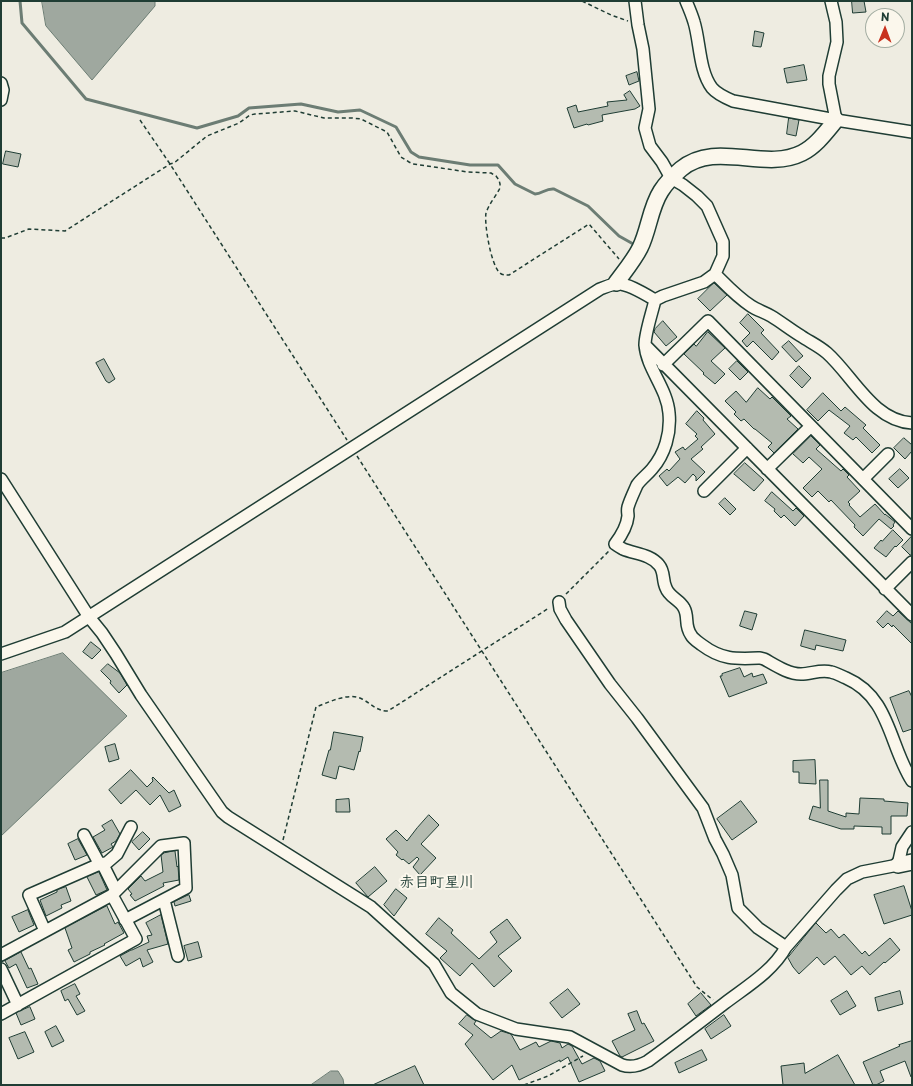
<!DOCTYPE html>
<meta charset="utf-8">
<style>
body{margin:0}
#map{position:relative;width:913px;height:1086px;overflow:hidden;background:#eeece1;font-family:"Playpen Sans",sans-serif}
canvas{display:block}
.frame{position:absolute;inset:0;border:2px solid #1f3d34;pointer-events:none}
.north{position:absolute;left:865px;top:8px;width:40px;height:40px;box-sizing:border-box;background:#fbf7ec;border:1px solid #a3ada2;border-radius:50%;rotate:1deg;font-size:11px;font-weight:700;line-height:16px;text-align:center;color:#1f3d34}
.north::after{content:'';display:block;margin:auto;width:14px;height:18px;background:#c8321e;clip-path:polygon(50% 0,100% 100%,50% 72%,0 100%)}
</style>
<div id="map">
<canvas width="913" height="1086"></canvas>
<div class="frame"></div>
<div class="north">N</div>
</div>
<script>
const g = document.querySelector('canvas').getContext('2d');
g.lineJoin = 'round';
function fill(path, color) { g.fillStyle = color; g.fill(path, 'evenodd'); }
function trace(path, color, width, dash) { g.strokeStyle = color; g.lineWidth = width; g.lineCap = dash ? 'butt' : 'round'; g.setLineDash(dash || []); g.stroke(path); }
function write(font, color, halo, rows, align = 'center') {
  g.font = font + ' "Playpen Sans","Klee One",sans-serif'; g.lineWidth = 4; g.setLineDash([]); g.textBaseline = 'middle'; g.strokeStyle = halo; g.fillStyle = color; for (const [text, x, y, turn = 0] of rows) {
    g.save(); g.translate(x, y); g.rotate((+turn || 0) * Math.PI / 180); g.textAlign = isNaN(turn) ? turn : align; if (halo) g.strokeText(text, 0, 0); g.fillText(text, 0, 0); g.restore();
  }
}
const water = new Path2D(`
 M42,1H155V6L92,80L46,26Z
 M63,653L127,716L1,836V673Z
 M331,1071H338L343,1079L344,1085H311Z`);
fill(water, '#9fa89f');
trace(water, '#6c7d74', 1);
trace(new Path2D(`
 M20,1L22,23L86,99L197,128L238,116L249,108L301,104L338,112L360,110L396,127L411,152L419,157L470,165H498L515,184L535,194C542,194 546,188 554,189L588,206L619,236L635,245`), '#6c7d74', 3);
const building = new Path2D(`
 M852,1H864L866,12L853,13Z
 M755,31L764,33L761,47L753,46Z
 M804,65L807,80L787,83L784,69Z
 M637,72L639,81L629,85L626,76Z
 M630,91L640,106L635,109L602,115L603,121L588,125L587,124L574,128L567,108L576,105L578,112L608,106L607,102L627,100L624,95Z
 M789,118L799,120L796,136L787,134Z
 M6,151L21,154L18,167L3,164Z
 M714,283L727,295L710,311L698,299Z
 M748,314L764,330L761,333L779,352L772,360L753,341L747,347L742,341L750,333L740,323Z
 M663,321L677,337L666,346L654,332L655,329Z
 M708,332L725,348L711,361L725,374L715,384L703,374L704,373L684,354L694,344L696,346Z
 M789,341L803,356L796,362L782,347Z
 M104,359L115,379L109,383L106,381L96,363Z
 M737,361L748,372L740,380L729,369Z
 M799,366L811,378L802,388L790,376Z
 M758,388L770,399L772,397L791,416L787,419L798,429L774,453L768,447L772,443L755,429H754L744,419L741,421L734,414L736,412L725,401L736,391L746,402Z
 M823,393L841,411L845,407L866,425L863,428L880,445L872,453L856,437L853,440L844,433L850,426L829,410L818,421L807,410Z
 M697,411L704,418L703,420L715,434L701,447L703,449L691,459L705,472L696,481V477L693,474L685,483L678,477L667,486L659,476L667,469L669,471L680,459L675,452L683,447L685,450L698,439L695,436L697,434L686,424Z
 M811,436L820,445L816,449L841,471L843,469L849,475L847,477L860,491L848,502L850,504L849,505L860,517L875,504L885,515V514L895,522L893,525L894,526L891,529L879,519L863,536L854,527L855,525L831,500L829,502L818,491L812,497L803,488L822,469L809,457L803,463L793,454Z
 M904,438L912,445V451L905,459L894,448Z
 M745,463L764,480L754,491L734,474Z
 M900,469L909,478L898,488L889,479Z
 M772,492L793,511L796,508L804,516L795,526L784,515L781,518L774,511L775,509L765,501Z
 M725,498L736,509L730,515L719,504Z
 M893,530L903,540L896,547L895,546L886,557L874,548L881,540L882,541Z
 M912,536V555H910L902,547Z
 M745,611L757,614L752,630L740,626Z
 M887,611L893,616L898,611L912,624V644L893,625L892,627L888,623L883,628L877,622Z
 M805,630L846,640L843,651L816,645L815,650L801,646Z
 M91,642L101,650L92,659L83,652Z
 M108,664L120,673L127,685L119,693L110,683L111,681L101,671Z
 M740,668L744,677L752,673L753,677L763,674L767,683L729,697L720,676H722V674Z
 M909,691L912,697V729L903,732L890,698Z
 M334,732L363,737L360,752L359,751L354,770L339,766L336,779L322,775L329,750H330Z
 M115,744L119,759L109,762L105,747Z
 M815,760L816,784L799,783V772H793V761Z
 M131,770L147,787L153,781L152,778L153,777L169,793L174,790L181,806L169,812L160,795L150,805L136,790L121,804L109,790Z
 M820,780H828V811L846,817V813L859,814L860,798L884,799V801L908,803L907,816H891V834H882V827L854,826V829H841L809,819L813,806L820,808Z
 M349,799L350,812H336V800Z
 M741,801L757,822L732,840L717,819Z
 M429,815L439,825L421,844L436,858L420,875L413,867L419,859L417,857L409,864L403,859L402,860L396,855L398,852L386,839L396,830L407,841L417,828Z
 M112,820L120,834L116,841L111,844L113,847L102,853L93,837L105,830L102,826Z
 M143,832L150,839L139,850L132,842Z
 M78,839L87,855L75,860L68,844Z
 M175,851L177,867L178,866L179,880L163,883L164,886L135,901L130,895L132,894L128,889L141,876L145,881L163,872L161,855L164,853Z
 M375,867L387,881L368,897L356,883Z
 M99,872L107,890L96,895L87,877Z
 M904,886L912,911V915L884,924L874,895Z
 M66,887L71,901L61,905L62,908L46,916L40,900L57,892V890Z
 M396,889L407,898L394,916L384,905Z
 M189,895L191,901L175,906L174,902Z
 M107,906L115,924L118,922L124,933L104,944L105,945L90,952V954L74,962L68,950L72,948L65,928Z
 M28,910L34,925L19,932L12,917Z
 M161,915L168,944L147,950L153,962L143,967L140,958L126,966L120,956L131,950H132L149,942L147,936L152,935L146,923Z
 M439,918L453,930L451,933L479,959L497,942L490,932L507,919L521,938L498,956L512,971L494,987L472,963L460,976L440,958L447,951L426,934Z
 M816,923L826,933L831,929L839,938L844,934L862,954L865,951L869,956L890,938L900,950L885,963L884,962L870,975L862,966L851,975L835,956L824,965L817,957L799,974L793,967L788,958Z
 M198,942L202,957L188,961L184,946Z
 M21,952L29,969L31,968L38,984L27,988L16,964L9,968L5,961Z
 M75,984L80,994L76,996L85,1011L77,1015L68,999L65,1001L61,991Z
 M568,989L580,1004L562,1018L550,1003Z
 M847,991L856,1006L840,1015L831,1001Z
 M900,991L903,1004L878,1011L875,998Z
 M701,993L711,1005L696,1016L688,1004Z
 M30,1007L35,1019L21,1025L16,1013Z
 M637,1011L642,1024L644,1023L654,1041L622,1057L620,1056L612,1041L635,1030L628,1014Z
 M467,1015L476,1021L474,1024L491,1038L501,1031L511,1034L520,1050L536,1042L539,1047L551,1041L560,1043L562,1048L568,1044L572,1046L582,1064L594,1058L600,1061L605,1071L579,1082L568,1057L560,1062V1060L519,1080L512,1065L493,1080L465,1044L473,1035L459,1024Z
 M724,1015L731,1026L711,1039L705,1029Z
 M56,1026L64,1041L52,1047L45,1032Z
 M25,1032L34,1052L18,1059L9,1038Z
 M912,1041V1077H911L905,1061L880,1071L884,1081L876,1085H873L863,1062L900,1046L899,1045Z
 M702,1050L707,1060L679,1073L675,1063Z
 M838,1055L855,1085H783L781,1066L804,1063L805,1073Z
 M415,1066L424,1085H373Z`);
fill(building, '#b4bbb0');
trace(building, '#1f3d34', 1);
const street = new Path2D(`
 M635,1L638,25L643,49L649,109L645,128L650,146L662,162L671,178L683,185L697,196L707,206L723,242V256L715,274L704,282L663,296L655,300C652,313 645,333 645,345C647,369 667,388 669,413C671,433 665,454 652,469C647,475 641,479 637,485C634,492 630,500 628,507C627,511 628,513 628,516C627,526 621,536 615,544C618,546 621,548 623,549C635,554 650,554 659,565C665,572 662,580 666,588C669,597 680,600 684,608C689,617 684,625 691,635C693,639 698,642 702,645C722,660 736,659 760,658L764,659C775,665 788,674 801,674C811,674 821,669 831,672C836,673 841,676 846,678C890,697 889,745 912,781
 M686,1C689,8 692,15 694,22C700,41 699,71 712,88C717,94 726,98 733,101L836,120L912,132
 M831,1L836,22L837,42L829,76V84L836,120
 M1,83L3,90L1,100
 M715,274C726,285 737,297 751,306C757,310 764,312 771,316C781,322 791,330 801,336C810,342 819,346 827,353C853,376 873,421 912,423
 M646,346L912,615
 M663,365L708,321L912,529
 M767,469L811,426
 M1,479L89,617L102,633L116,654L141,695L222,812L228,817L371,907L434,964L451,993L477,1014L516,1029L570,1037L622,1065C631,1068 639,1066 648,1061C674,1042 699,1023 725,1003C746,987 773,971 786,947L836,890L847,879L862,872L898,865L902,847L912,832
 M863,479L888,454
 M704,491L747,448
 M885,589L912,562
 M559,602L560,609L566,620L610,684L637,718L703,808L715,839L723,854L732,875L738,908L758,928L786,947
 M1,654L65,632L600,289C605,287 610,285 615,284C626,282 645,294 655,300
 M84,835L100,865
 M103,866L117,854L131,827
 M164,900L178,956
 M45,931L29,895L102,863L116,891
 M1,955L112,895L161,846L184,843L186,888L125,920
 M1,969L18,1005
 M1,1014L136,939L112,895`);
const secondary = new Path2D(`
 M616,283C624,272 634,260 640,248C649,230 650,208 661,191C666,183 674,175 681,169C716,140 764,172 802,153C816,146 826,132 836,120
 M898,865L912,862`);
trace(street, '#1f3d34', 14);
trace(secondary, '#1f3d34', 18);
trace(new Path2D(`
 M582,1L611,15L628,21
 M140,120L170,164L347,440
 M1,238H5L29,229L65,231L170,164L174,163L207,136L239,123L250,115L255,114L295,111L324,118H352L361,119L387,132L401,157L409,162L413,164L468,172L491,173L496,176L499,180L500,184V188C496,196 489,204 486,213C484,223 491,266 500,273C502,275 505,275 509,275L589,224L619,259
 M357,456L697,987L713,1000
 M566,594L609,551
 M283,840L316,707C330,702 348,692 362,699C372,704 376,711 388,711L549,608
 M524,1085L548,1076L583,1056`), '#1f3d34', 1.5, [4, 3]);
trace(street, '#fbf7ec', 11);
trace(secondary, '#fbf7ec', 15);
write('bold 15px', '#1f3d34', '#fbf7ec', [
 ["赤目町星川",437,883]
]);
</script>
